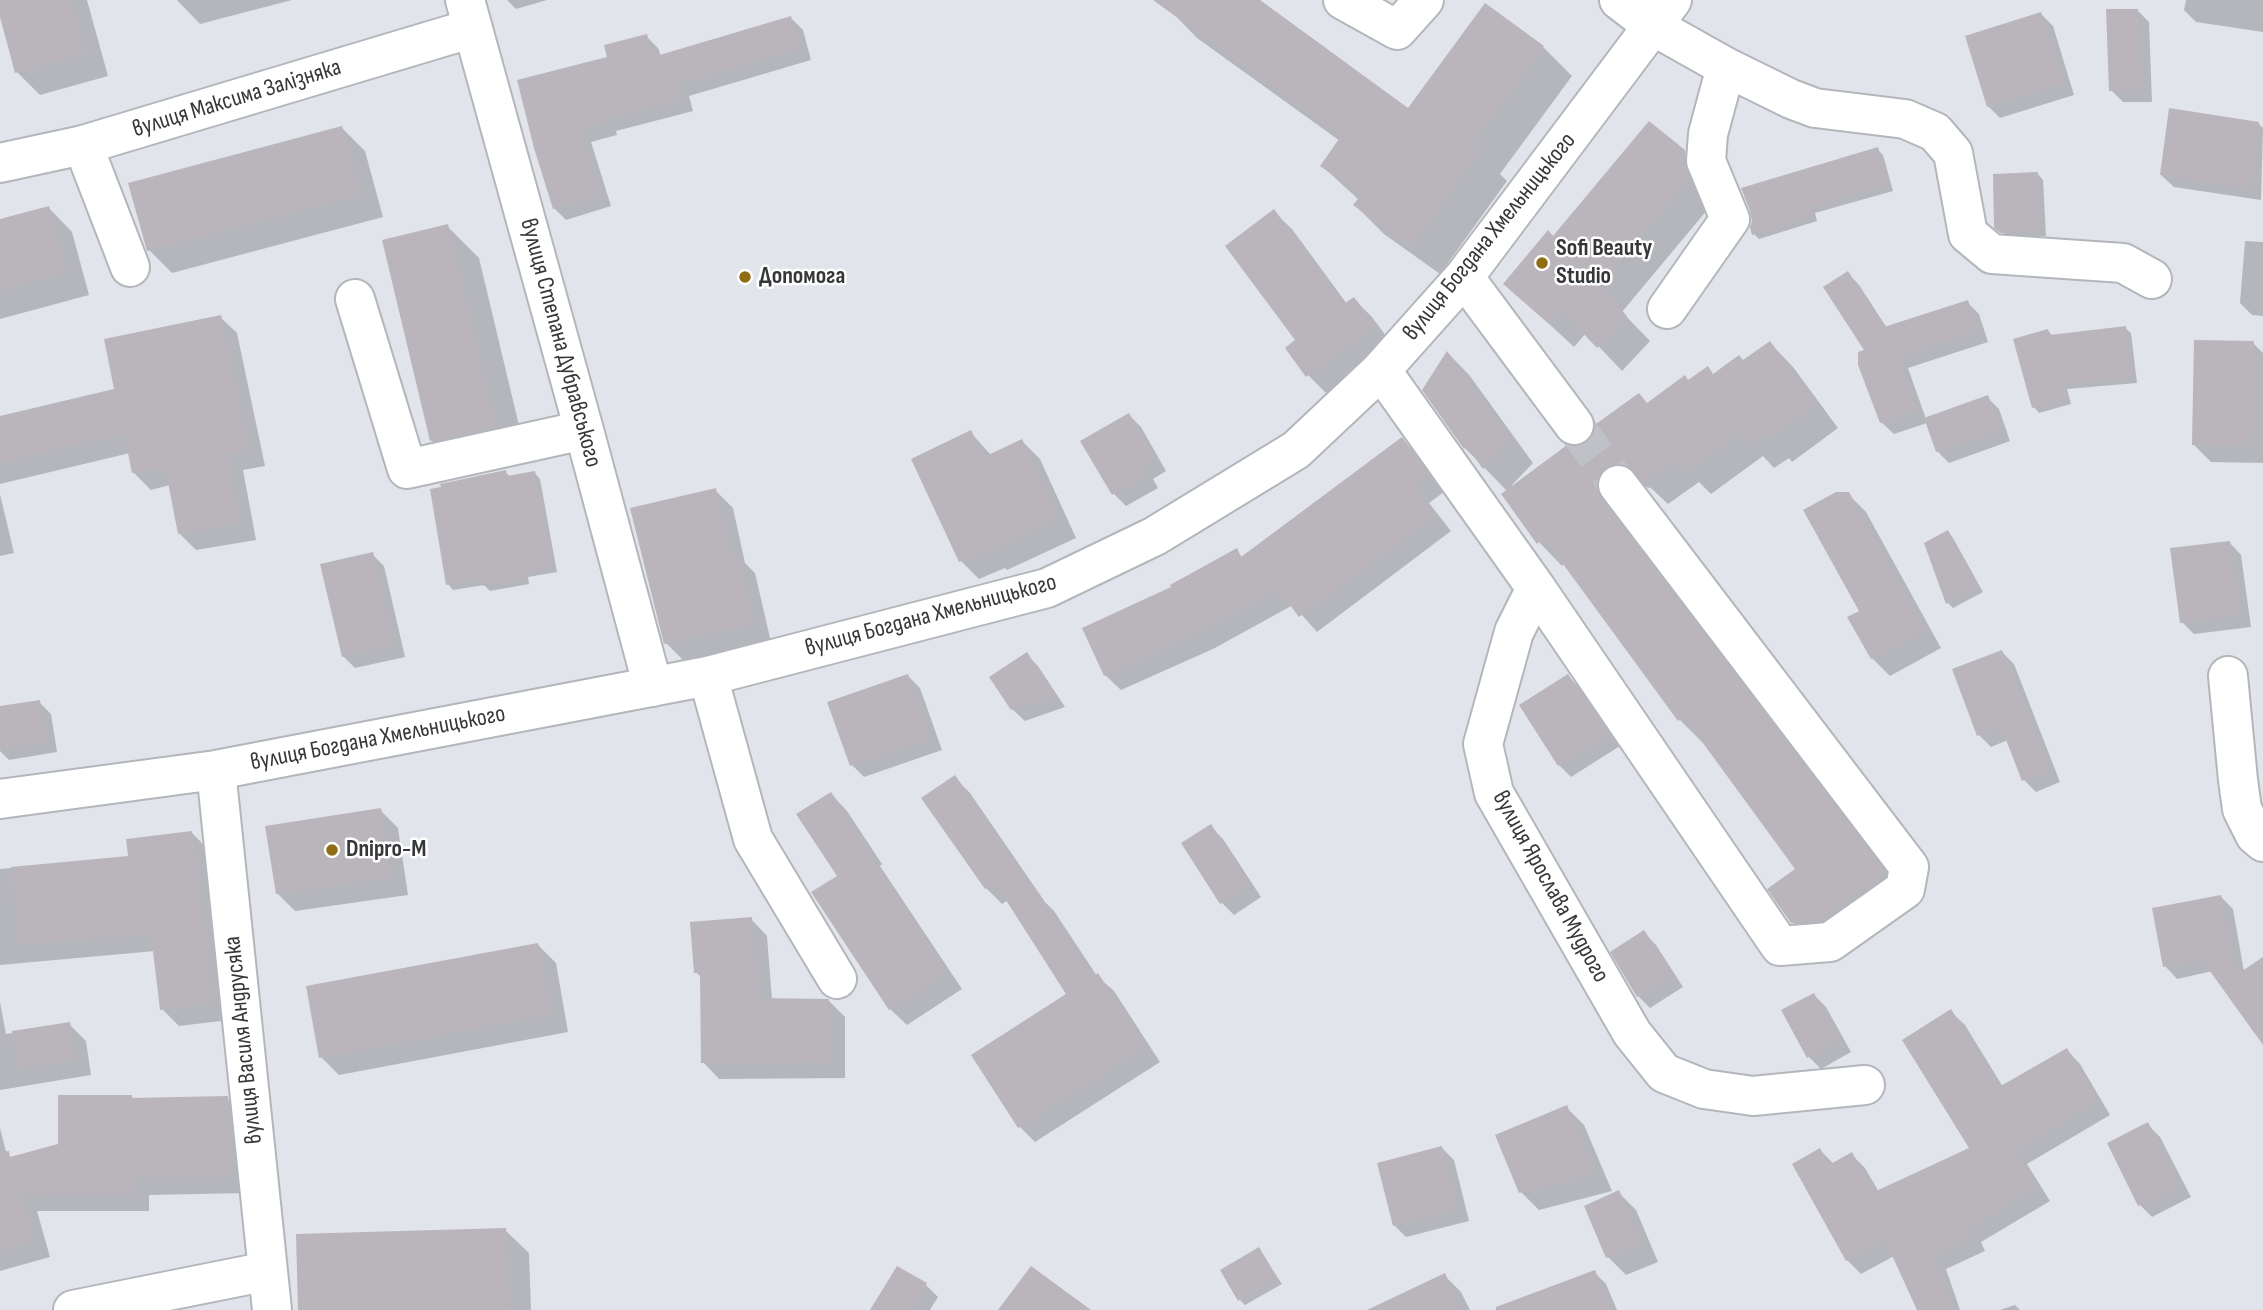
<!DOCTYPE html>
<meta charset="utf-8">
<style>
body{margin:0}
canvas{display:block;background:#e1e4ea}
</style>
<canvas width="2263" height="1310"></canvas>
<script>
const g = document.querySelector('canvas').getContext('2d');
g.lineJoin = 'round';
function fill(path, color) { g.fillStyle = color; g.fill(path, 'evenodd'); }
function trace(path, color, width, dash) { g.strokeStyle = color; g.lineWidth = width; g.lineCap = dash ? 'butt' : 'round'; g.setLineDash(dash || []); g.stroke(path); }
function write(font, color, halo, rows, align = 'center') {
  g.font = font + ' "Sofia Sans Condensed",sans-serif'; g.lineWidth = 5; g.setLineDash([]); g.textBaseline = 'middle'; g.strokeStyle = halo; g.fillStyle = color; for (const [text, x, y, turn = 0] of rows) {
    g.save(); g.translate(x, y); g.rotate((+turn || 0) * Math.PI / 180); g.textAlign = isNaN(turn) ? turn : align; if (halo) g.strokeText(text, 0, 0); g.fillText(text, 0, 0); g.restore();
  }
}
fill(new Path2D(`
 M0,0H87L108,76L40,95L17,72L0,11Z
 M177,0H292L200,24Z
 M507,0H547L516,9Z
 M1175,0H1257L1409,110L1543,47L1572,76L1500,174L1507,181L1440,274L1384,234L1355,205L1359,200L1322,166L1340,141L1197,38L1169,9Z
 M2186,0H2263V32L2196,22L2184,10Z
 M2137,10L2149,22L2152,102H2123L2111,90Z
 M2041,14L2053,26L2074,95L2000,118L1988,106Z
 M791,18L803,30L811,60L689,96L693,111L616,131L617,135L591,142L611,206L566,220L554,208L536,148L609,58L646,36L658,48L661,56Z
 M2258,123L2263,128L2261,200L2174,187L2161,175Z
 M342,128L365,151L383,217L172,273L149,250Z
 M1877,149L1883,155L1893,191L1815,213L1817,221L1759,239L1754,234Z
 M1684,152L1709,177L1713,203L1622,312L1650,341L1622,371L1586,333L1574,347L1506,284L1554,238Z
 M2038,174L2043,180L2046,236L2008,238L1996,227Z
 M49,208L72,232L89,295L0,319V221Z
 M1274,212L1292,229L1347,304L1354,299L1372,317L1392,344L1326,393L1308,375L1298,341Z
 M447,226L479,258L527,459L464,472L432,441Z
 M2245,241L2263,242V316L2252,315L2240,303Z
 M1848,273L1859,285L1887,328L1967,302L1979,314L1988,342L1908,368L1926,419L1987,397L1999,409L2010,441L1949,463L1937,451L1927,423L1894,434L1881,422Z
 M220,317L237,333L265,466L243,470L256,540L196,550L179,533L170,485L151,490L134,473L130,453L0,484V418L116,390Z
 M2125,328L2131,333L2137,383L2067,389L2071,404L2039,413L2034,407L2048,331L2053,336Z
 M1770,343L1793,367L1838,428L1792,462L1789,458L1774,468L1763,456L1711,494L1699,482L1668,504L1651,488L1639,486L1907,895L1816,946L1792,922L1797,869L1705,742L1703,743L1680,720L1565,563L1562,566L1539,542L1507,491L1465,448L1448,353L1470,376L1533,463L1512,485L1513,487L1589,444L1648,404L1689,382L1714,375L1744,362Z
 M2253,343L2263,353V463L2211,462L2193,444Z
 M1129,415L1141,427L1166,471L1153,479L1158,488L1126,506L1114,494L1083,442Z
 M971,433L991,455L1022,441L1040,459L1076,538L1007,570L1005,568L979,579L961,561L913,459Z
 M1402,439L1418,455L1444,492L1429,503L1451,531L1317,632L1293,605L1213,649L1121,690L1105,675L1173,588L1236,551L1243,558Z
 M505,472L511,477L535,473L540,479L557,572L528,577L529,584L490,591L484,585L453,590L448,584Z
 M715,490L733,508L745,563L755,573L771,642L684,661L666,643Z
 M0,494L14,553L0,556Z
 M1848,494L1866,512L1941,648L1890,676L1872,658L1861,612Z
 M1948,532L1953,538L1983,592L1953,608L1948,603Z
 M2229,542L2241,555L2251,627L2194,634L2182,622Z
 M372,554L384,566L405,657L355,668L343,656Z
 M2002,652L2014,664L2060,782L2036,792L2024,780L2008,740L1991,747L1979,735Z
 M1026,654L1038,666L1065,707L1025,721L1012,709Z
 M908,676L920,688L942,750L864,777L852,765Z
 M1568,676L1580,688L1620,746L1571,777L1559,765Z
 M39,702L51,714L57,752L9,760L0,751V708Z
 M954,777L970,793L1045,902L1054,911L1097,976L1114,991L1160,1062L1035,1142L1019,1126L1069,994L1008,900L1002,904L986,888Z
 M831,794L847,811L882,864L880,866L962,989L907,1025L890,1009L839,876Z
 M380,810L398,828L408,895L295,911L277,893Z
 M1211,827L1223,839L1261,897L1234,915L1222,903Z
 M191,832L208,849L229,1020L179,1026L162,1009L155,951L0,965V869L130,858Z
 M2221,897L2233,909L2244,972L2263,959V1040L2213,971L2177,979L2165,966Z
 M751,919L767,936L772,1000L829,1001L845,1017V1078L719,1079L703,1062L702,978L696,972Z
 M1644,933L1656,945L1683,987L1650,1008L1638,996Z
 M538,945L556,963L568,1032L339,1075L321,1057Z
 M1814,995L1826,1007L1851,1052L1821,1069L1809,1057Z
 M0,1002L6,1034L69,1024L86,1041L91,1075L0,1090Z
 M1951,1012L1965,1025L2003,1087L2067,1050L2080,1064L2110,1115L2027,1164L2050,1201L1981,1242L1985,1251L1946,1269L1960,1310H1918L1894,1256L1861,1274L1847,1260L1794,1165L1820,1150L1834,1164L1851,1154L1865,1168L1879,1192L1972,1149Z
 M132,1097L134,1100L227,1098L244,1115L248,1193L149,1195V1211H37L50,1257L0,1271V1128L8,1159L60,1145Z
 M1566,1107L1584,1125L1612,1191L1539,1210L1521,1192Z
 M2148,1125L2160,1137L2191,1197L2152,1217L2140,1205Z
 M1442,1148L1454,1160L1469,1221L1406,1237L1394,1225Z
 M1618,1192L1636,1210L1658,1262L1626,1275L1608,1257Z
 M505,1230L529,1253L531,1310H299Z
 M1258,1249L1282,1284L1245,1305L1240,1300Z
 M897,1268L926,1285L938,1297L930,1310H872Z
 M1594,1272L1606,1284L1617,1310H1558Z
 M1444,1275L1461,1292L1470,1310H1371Z
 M2015,1305L2020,1310H2000Z`), '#0003');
fill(new Path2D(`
 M0,0H71L85,53L15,73L0,17Z
 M1153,0H1260L1408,108L1485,3L1544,46L1472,145L1480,151L1410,247L1353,205L1361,195L1320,166L1341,136Z
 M2106,9H2138L2141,90L2109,91Z
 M2041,12L2064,83L1987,107L1965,36Z
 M791,16L800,48L678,84L682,99L605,119L606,123L580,130L600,195L553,209L534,148L517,80L607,57L604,45L647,34L653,57Z
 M2169,108L2259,122L2250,189L2160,175Z
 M1649,121L1685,150L1686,169L1689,178L1599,286L1627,316L1597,348L1561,310L1549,324L1503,284L1548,230L1553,236Z
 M342,126L361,194L147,251L128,183Z
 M1878,147L1888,185L1810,207L1813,215L1752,235L1750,227L1752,221L1750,211L1741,188Z
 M2038,172L2041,231L2001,233L1994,228L1993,174Z
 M49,206L67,272L0,290V219Z
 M1274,209L1344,304L1354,297L1376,326L1306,377L1285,348L1295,340L1225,246Z
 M448,224L496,427L430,441L382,240Z
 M1848,271L1884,327L1968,300L1978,330L1898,356L1917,410L1880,423L1858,365V352L1864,350L1823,287Z
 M221,315L249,449L227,454L240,523L178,534L165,467L132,473L124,433L0,463V416L114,389L104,339Z
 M2126,326L2132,378L2063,384L2067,399L2032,408L2013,339L2048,329L2050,335Z
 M2194,340L2254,341L2252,446L2192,445Z
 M1770,341L1816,404L1768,439L1765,435L1750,446L1740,433L1687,472L1676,458L1643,482L1627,465L1615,463L1605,467L1598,476L1596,487L1601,498L1885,871L1816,921L1791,923L1767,889L1795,869L1684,717L1678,721L1544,538L1537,544L1501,494L1567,445L1577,447L1588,442L1594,434L1596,424L1639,393L1647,403L1685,375L1688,380L1708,366L1713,374L1739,355L1743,360Z
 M1447,351L1510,439L1483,469L1467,447L1464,449L1422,390Z
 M1988,395L2000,429L1936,452L1924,418Z
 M1129,413L1155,458L1142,466L1147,475L1112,495L1080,441Z
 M971,430L984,457L1022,439L1059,519L988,553L986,550L959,562L911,459Z
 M1402,437L1429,475L1415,486L1436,515L1299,617L1278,589L1196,633L1104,676L1082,628L1171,587L1170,585L1237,548L1241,557Z
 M506,470L507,476L535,471L552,567L523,572L525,579L483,586L482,579L446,585L430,489L441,487L440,484Z
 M716,488L730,554L738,553L754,624L664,644L630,508Z
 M1836,492H1849L1925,630L1871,659L1847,617L1859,611L1803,510Z
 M1948,530L1979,586L1946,604L1924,543Z
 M2230,541L2240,615L2180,623L2170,548Z
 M373,552L394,645L342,657L320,564Z
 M2002,650L2049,770L2022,781L2001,727L1977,736L1952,669Z
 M1027,652L1055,695L1011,710L989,677Z
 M908,674L931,738L850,766L827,702Z
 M1568,674L1609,734L1558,766L1519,705Z
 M40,700L46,741L0,748V706Z
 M955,775L1036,893L1038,892L1093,976L1098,973L1145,1046L1018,1128L971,1055L1066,994L995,883L985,889L921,798Z
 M831,792L867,847L865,848L947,972L889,1010L811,892L837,876L796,814Z
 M381,808L391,877L276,894L265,826Z
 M1211,824L1250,885L1220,904L1181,843Z
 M192,831L213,1003L160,1010L151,934L18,945L11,867L128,856L126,839Z
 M2221,895L2236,975L2263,957V1045L2202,960L2163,967L2152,908Z
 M752,917L758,998L829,999L830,1062L701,1063L700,973H694L690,922Z
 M1644,930L1673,974L1637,997L1610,952Z
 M538,943L551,1014L319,1058L306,986Z
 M1814,993L1840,1040L1807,1058L1781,1010Z
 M1951,1009L1999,1087L2067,1048L2098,1101L2015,1150L2037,1186L1968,1228L1973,1237L1933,1256L1953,1310H1917L1885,1240L1846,1261L1792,1164L1820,1148L1829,1165L1852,1152L1874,1192L1969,1148L1902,1040Z
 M70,1022L75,1059L17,1068L12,1031Z
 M58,1095H132V1098L228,1096L231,1177L133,1178V1194L21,1195L34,1240L0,1250V1152L9,1151L10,1157L58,1144Z
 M1567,1105L1595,1173L1519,1193L1495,1135Z
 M2148,1122L2180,1185L2138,1206L2107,1143Z
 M1442,1146L1458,1209L1393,1226L1377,1163Z
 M1619,1190L1641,1243L1606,1258L1584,1206Z
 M506,1228L509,1310H298L296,1234Z
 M1259,1247L1277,1277L1238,1301L1220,1270Z
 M897,1266L927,1283L911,1310H870Z
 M1031,1266L1091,1310H998Z
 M1595,1270L1610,1310H1496V1307Z
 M1445,1273L1462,1310H1367Z`), '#bab5ba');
trace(new Path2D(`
 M1574,425L1618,485`), '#bfc1c7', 38, [38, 19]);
const minor = new Path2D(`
 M465,0L584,430L653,687
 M1343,0L1397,30L1424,0
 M1619,0L1653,26L1726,67L1791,99L1815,108L1905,119L1935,132L1953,153L1968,234L1992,254L2123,263L2152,279
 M83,145L130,267
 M0,163L83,145L473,28
 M1464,277L1574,425
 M355,299L407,469L584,430
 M1667,309L1730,219L1706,161L1708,134L1726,67
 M1381,370L1536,588L1514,632L1483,744L1494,793L1632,1033L1664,1073L1704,1089L1753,1096L1865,1085
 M1536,588L1780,946L1830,942L1905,889L1909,867L1618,485
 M708,676L753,839L837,979
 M2228,676L2238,780L2242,809L2255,835L2263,842
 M216,770L272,1310
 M0,799L216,770L708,676L1047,588L1155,536L1296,450L1381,370L1464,277L1672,0
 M73,1310L268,1271`);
trace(minor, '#b3b6bb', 42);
trace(minor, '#fff', 38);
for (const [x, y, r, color] of [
 [1542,263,7,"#906d12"],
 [745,277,7,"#906d12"],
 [332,850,7,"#906d12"]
]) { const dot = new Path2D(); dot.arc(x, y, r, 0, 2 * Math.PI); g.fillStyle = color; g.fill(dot); trace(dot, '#fff', 2.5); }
write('24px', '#363739', '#fff', [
 ["вулиця Максима Залізняка",237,99,-17],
 ["вулиця Богдана Хмельницького",1490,237,-51],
 ["вулиця Степана Дубравського",560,343,75],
 ["вулиця Богдана Хмельницького",931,616,-15],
 ["вулиця Богдана Хмельницького",378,739,-11],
 ["вулиця Ярослава Мудрого",1550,887,61],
 ["вулиця Василя Андрусяка",244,1040,-96]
]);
write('bold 24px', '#363739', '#fff', [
 ["Sofi Beauty",1556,249],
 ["Studio",1556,277],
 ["Допомога",759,277],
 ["Dnipro-M",346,850]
], 'left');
</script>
